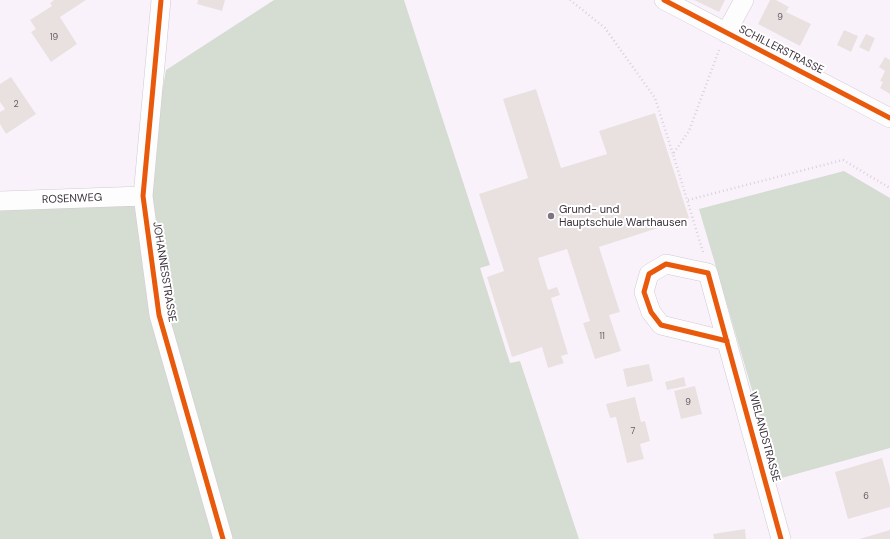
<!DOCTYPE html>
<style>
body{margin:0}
canvas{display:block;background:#faf2fb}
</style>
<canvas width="890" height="539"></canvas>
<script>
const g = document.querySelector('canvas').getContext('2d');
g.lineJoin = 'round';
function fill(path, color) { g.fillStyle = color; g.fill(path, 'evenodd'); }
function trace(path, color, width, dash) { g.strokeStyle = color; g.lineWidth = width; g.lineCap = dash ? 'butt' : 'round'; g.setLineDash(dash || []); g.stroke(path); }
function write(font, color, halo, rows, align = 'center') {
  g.font = font + ' "DM Sans",sans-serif'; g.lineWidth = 4; g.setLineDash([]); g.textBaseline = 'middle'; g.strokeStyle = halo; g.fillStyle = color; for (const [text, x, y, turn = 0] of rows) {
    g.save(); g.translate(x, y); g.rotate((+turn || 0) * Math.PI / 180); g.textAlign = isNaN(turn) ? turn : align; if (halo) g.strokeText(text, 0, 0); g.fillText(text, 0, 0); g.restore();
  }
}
fill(new Path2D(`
 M274,0H404L490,265L480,268L510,363L520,361L579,539H0V201L143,196L166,70Z
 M844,171L890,198V448L778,479L699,209Z`), '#d5ddd2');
fill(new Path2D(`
 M54,0H86L60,17L77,44L51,62L31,32L36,29L30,20L52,6L50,3Z
 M198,0H225L222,11L197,4Z
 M694,0H725L719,12Z
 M770,0H776L789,7L786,12L811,24L800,46L758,24Z
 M844,30L858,36L851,52L837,45Z
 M866,34L875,38L869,52L859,47Z
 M885,57L890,60V94L880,88L883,82L880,81L885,71L879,67Z
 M11,77L36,114L6,134L0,124V112L5,109L0,102V84Z
 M536,89L561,168L607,154L599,131L655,113L689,218L599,247L620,312L609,315L621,351L595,359L583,323L590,321L567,249L538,258L548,290L557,287L560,295L551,298L568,354L561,356L564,363L548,368L542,347L512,357L487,277L504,271L479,194L528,178L503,99Z
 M649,364L653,381L627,387L623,369Z
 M684,377L686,386L667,390L665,382Z
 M695,386L702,414L681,419L674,391Z
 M635,397L641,422L645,421L650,441L640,444L644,459L627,463L616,417L610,418L606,404Z
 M882,458L890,487V507L848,519L835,472Z
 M745,529L746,539H714L713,534Z
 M890,530V539H859Z`), '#e9e1e0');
const minor = new Path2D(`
 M161,0L143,196L159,315L223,539
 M664,0L890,118
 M726,33L744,0
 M0,201L143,196
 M727,341L661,325L651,312L644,292L649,274L666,264L708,273L781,539`);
trace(minor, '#d2c9d2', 20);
trace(new Path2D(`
 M570,0L605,28L655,98L673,154
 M688,200L843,160L890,188
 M703,252L673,154L689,131L719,50`), '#d7d3d7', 2.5, [1, 3]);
trace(minor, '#fefdfe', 19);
trace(new Path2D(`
 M161,0L143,196L159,315L223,539
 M664,0L890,118
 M727,341L661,325L651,312L644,292L649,274L666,264L708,273L781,539`), '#e8590c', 5);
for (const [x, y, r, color] of [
 [551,216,4,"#7e757f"]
]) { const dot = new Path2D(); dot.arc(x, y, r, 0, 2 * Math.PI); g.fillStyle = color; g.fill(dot); trace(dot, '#fff', 1.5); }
write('9px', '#665d65', null, [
 ["9",780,18],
 ["19",54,38],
 ["2",16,105],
 ["11",602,337],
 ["9",688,403],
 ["7",633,432],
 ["6",866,497]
]);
write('11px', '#3b313c', '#fff', [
 ["SCHILLERSTRASSE",781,50,27],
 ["ROSENWEG",72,199,-2],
 ["JOHANNESSTRASSE",164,272,81],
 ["WIELANDSTRASSE",764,437,75]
]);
write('11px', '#3b313c', '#fff', [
 ["Grund- und",559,210],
 ["Hauptschule Warthausen",559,223]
], 'left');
</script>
